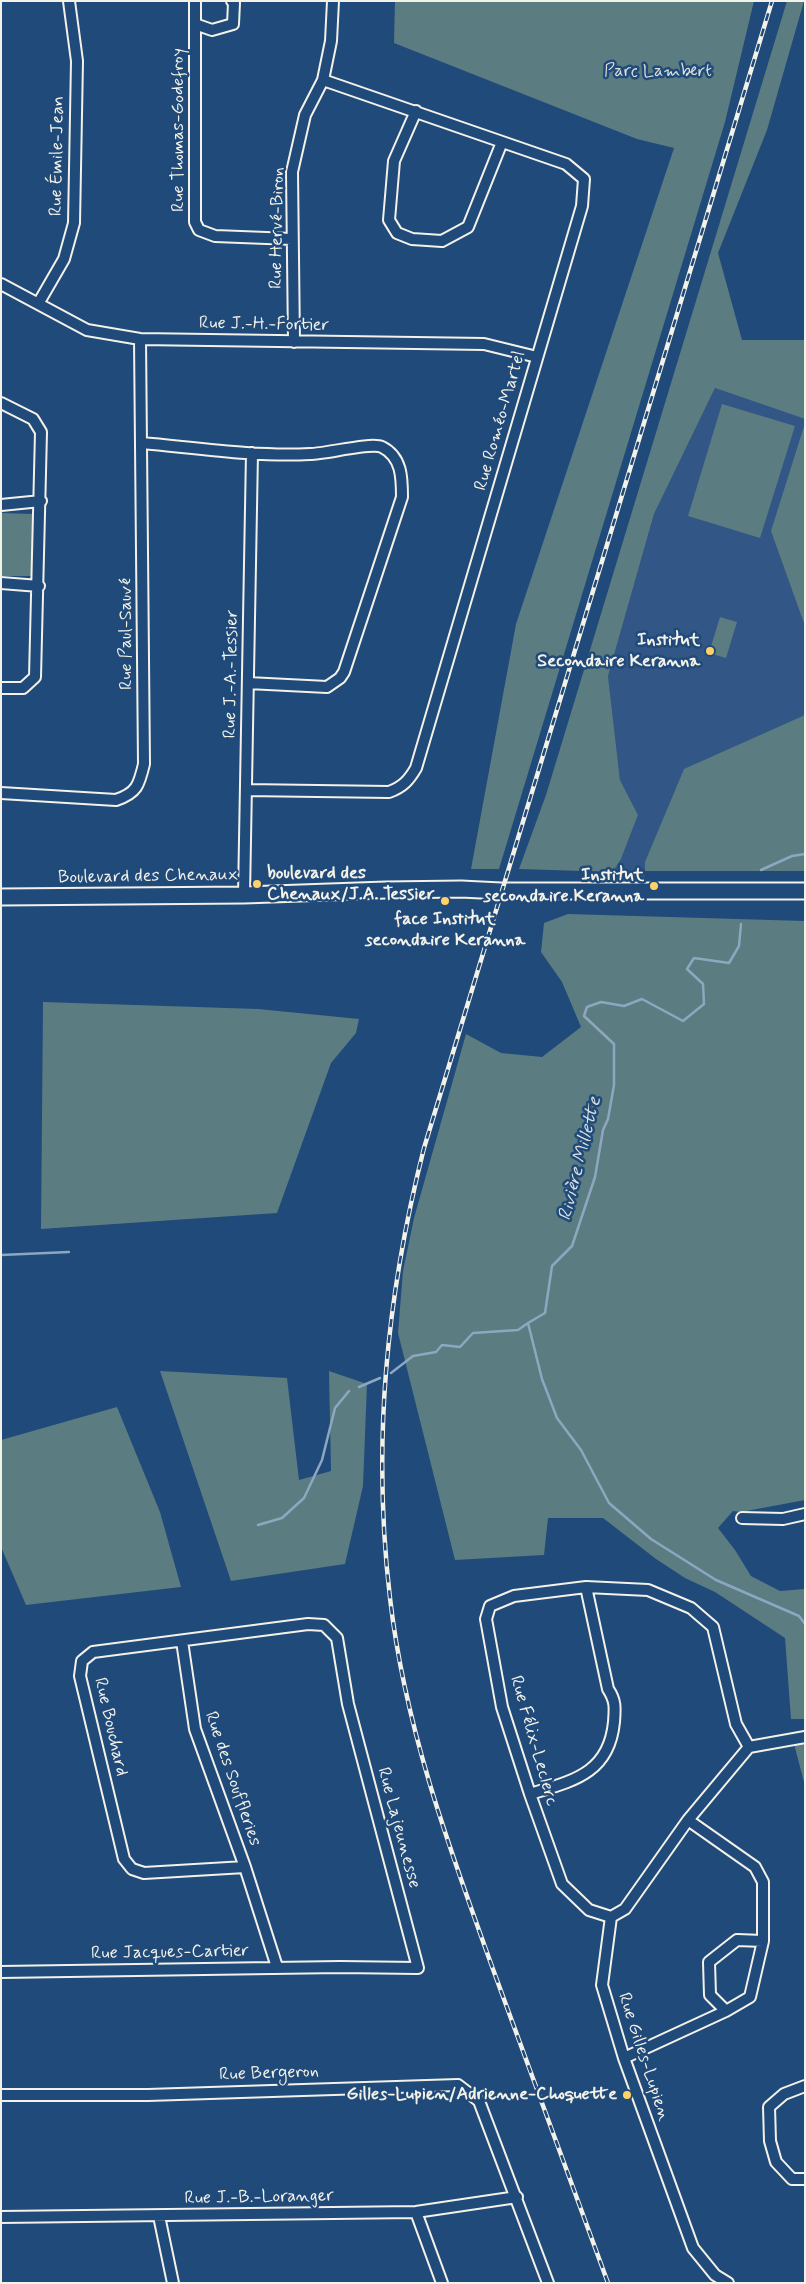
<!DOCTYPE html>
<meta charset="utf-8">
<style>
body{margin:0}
#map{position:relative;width:806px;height:2284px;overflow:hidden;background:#1f4a7a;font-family:Mynerve,sans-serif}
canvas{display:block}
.frame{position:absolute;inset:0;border:2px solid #f4f1e8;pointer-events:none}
</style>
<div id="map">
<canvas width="806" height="2284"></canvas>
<div class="frame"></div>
</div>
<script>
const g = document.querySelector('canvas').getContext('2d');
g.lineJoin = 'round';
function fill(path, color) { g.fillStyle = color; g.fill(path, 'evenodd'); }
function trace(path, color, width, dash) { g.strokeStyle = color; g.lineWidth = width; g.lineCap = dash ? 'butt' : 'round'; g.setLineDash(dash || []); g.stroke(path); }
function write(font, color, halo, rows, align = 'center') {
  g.font = font + ' Mynerve,sans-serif'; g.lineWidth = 5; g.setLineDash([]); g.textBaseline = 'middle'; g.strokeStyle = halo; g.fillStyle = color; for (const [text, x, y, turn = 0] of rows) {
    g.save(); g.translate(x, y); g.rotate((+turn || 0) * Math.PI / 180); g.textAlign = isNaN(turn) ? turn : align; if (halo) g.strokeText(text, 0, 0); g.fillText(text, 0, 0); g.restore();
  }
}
fill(new Path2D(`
 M715,388L805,419L799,607L805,626V715L645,862V887H604L621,859L638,815L620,780L608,676L654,514Z`), '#325686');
fill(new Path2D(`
 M395,1H754L725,122L499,869H471L516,624L674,148L637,139L394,43Z
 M787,1H804L767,130L718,253L742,340H805V419L715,388L654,514L608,676L620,780L638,815L621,859L613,872L519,869L546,795Z
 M722,404L795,426L760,538L688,516Z
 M805,423V626L771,531Z
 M1,513L33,514L32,576H1Z
 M720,617L737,622L726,658L709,653Z
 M805,715V871H645V862L684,769Z
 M568,914L805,921V1500L741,1512L733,1511L718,1528L735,1550L751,1576L780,1591L805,1589V1719H791L785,1638L715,1592L685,1578L656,1559L603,1518H548L544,1555L455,1560L398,1333L403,1271L414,1218L466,1034L501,1053L542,1057L581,1027L562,982L541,952L544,923Z
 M43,1002L258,1009L359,1019L356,1033L331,1063L277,1213L41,1229Z
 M160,1371L287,1378L299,1480L331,1471L329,1371L367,1384L363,1486L345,1564L231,1581Z
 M117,1407L160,1512L181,1587L26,1605L1,1547V1440Z
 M793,1740H805V1786Z`), '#5b7c80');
trace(new Path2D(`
 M761,870L792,856L805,854
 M741,924L739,946L729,963L694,958L687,969L703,984L704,1004L683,1021L642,999L624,1006L601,1002L587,1007L584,1016L614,1044V1085L608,1119L603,1130L595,1177L572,1246L552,1266L545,1313L528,1323L542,1379L557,1418L581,1450L609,1503L651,1539L716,1580L799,1616L805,1624
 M1,1255L69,1252
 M391,1373L413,1356L436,1352L442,1345L460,1347L473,1333L518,1330L528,1323
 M359,1387L380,1378
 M258,1525L282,1518L304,1498L322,1460L335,1408L349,1391`), '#8ea7c0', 2.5);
const street = new Path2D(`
 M195,1V222L199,230L215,236L292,239
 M195,24L212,30L233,24L234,3L232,1
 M416,111L394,161L389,220L397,233L412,239L442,241L468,227L502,142
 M1,284L87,330L140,339L484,344L537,357
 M38,304L64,259L74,223L77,61L69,1
 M294,342L292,172L305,115L323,80L331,41L333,1
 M1,403L33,419L41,432L35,677L23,688H1
 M142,443C197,448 255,457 310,454C326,454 371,442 382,447C402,457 402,478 402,497L344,672L340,678L327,687L248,683
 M1,505L41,501
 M1,583L39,586
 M246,790L389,792C403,787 409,780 416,768L582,206L584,179L566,164L323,80
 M1,793L116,800C137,793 139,785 144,764L140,339
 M244,895L252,453
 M742,1518L783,1519L805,1514
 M182,1641L195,1729L245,1867L277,1967
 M530,1794C572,1781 609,1774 614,1722C615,1708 616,1701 608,1689L586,1587
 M611,1917L589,1910L562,1884L530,1794L502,1707L486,1619L490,1606L514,1596L586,1587L648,1590L691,1608L713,1627L736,1724L749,1747
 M611,1917L602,1985L624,2058L693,2248L715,2275L728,2283
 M611,1917L625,1909L688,1820L749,1747L805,1737
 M1,1972L340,1967L418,1968L348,1704L337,1638L324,1625L308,1624L93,1652L82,1661L80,1676L124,1859L132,1869L144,1873L245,1867
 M726,2011L710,1995L709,1962L737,1940L763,1941
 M624,2058L726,2011L750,1997L763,1941V1882L755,1867L688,1820
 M805,2086L784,2094L769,2107L770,2141L776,2162L792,2179H805
 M1,2095H148L458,2085L479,2101L548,2283
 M416,2212L442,2283
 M159,2216L173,2283
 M1,2217L416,2212L517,2197`);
const secondary = new Path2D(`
 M1,897L244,895L386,890L461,889L501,891H805`);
trace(street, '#f4f1e8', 14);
trace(secondary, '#f4f1e8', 19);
trace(street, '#1f4a7a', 10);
trace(secondary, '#1f4a7a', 15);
const rail = new Path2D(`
 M608,2283C570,2179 532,2076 494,1972C450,1850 405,1729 390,1598C372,1445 386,1298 424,1148L772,1`);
trace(rail, '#f4f1e8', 4.5);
trace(rail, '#1f4a7a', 2.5, [8]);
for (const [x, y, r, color] of [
 [710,651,5,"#ffd166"],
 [257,884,5,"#ffd166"],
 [654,886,5,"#ffd166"],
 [445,901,5,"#ffd166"],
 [627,2095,5,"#ffd166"]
]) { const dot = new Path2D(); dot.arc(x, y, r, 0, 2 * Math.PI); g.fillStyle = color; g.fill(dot); trace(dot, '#1f4a7a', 2); }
write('18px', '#dddfd8', '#1f4a7a', [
 ["Parc Lambert",658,72]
]);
write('18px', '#f4f1e8', '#1f4a7a', [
 ["Rue Thomas-Godefroy",179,130,-90],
 ["Rue Émile-Jean",58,156,-89],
 ["Rue Hervé-Biron",278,228,-89],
 ["Rue J.-H.-Fortier",264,325,1],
 ["Rue Roméo-Martel",501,421,-74],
 ["Rue Paul-Sauvé",127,634,-90],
 ["Rue J.-A.-Tessier",232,674,-89],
 ["Boulevard des Chenaux",148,877,-1],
 ["Rue Bouchard",110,1727,77],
 ["Rue Félix-Leclerc",533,1741,74],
 ["Rue des Souffleries",232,1779,71],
 ["Rue Lajeunesse",398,1828,75],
 ["Rue Jacques-Cartier",170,1953,-1],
 ["Rue Gilles-Lupien",643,2057,72],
 ["Rue Bergeron",269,2074,-2],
 ["Rue J.-B.-Loranger",259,2198,-1]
]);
write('bold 18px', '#f4f1e8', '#1f4a7a', [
 ["Institut",700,641],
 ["Secondaire Keranna",700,662],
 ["boulevard des",267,874,"left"],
 ["Chenaux/J.A. Tessier",267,895,"left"],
 ["Institut",644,876],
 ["secondaire Keranna",644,897],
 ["face Institut",445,920,"center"],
 ["secondaire Keranna",445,941,"center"],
 ["Gilles-Lupien/Adrienne-Choquette",617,2095]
], 'right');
write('italic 19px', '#dadfde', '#1f4a7a', [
 ["Rivière Millette",581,1159,-76]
]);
</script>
